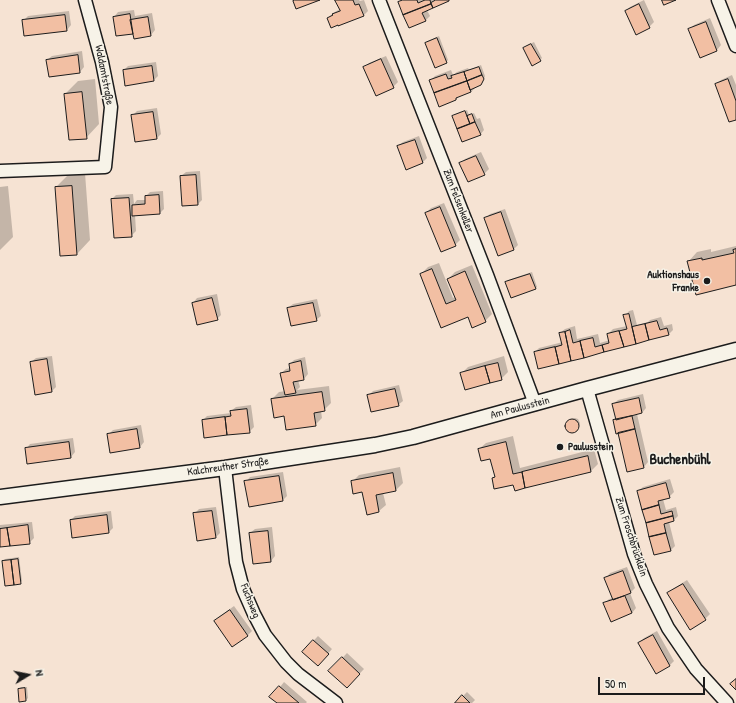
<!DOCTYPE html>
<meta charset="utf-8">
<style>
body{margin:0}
#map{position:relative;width:736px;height:703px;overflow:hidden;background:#f6e3d3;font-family:"Patrick Hand",sans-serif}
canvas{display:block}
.north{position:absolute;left:8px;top:655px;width:40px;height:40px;-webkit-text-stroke:3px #f7f3e8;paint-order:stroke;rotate:80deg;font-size:11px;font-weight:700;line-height:16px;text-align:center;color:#1c1c1c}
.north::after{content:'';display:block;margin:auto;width:14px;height:18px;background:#1c1c1c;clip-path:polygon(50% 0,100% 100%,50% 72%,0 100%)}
.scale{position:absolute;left:598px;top:677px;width:107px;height:18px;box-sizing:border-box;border:2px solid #1c1c1c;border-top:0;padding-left:5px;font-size:12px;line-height:14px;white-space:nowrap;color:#1c1c1c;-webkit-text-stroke:3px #f7f3e8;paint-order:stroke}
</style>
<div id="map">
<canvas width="736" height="703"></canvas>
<div class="north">N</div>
<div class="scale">50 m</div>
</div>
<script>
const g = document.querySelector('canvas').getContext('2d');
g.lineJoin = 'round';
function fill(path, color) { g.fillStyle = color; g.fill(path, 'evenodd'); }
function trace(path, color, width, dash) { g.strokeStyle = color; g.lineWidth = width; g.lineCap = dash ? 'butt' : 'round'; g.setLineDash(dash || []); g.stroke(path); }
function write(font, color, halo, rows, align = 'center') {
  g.font = font + ' "Patrick Hand",sans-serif'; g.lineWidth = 3; g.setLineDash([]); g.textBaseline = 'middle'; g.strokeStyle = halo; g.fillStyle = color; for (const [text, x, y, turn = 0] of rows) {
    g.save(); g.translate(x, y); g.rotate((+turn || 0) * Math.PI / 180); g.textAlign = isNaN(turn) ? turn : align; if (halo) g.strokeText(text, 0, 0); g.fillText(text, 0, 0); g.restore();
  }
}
fill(new Path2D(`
 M337,0H359L360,1L364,0L368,11L363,16L328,18L333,13L340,9Z
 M401,0H448L427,10L430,16L425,21L399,2Z
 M644,0L654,22L649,27L626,11L630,7Z
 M134,10L135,16L152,13L155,30L151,35L135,38L134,33L114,17L118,12Z
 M69,11L71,25L67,30L23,21L28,16Z
 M710,18L721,45L717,50L700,57L690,29L694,25Z
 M439,36L448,60L446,62L426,43L428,41Z
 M534,42L542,58L540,60L526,46Z
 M82,51L84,67L80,72L47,60L52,56Z
 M386,56L398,82L393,87L365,68L369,63Z
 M156,62L158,76L154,80L124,70L128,66Z
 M481,65L485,76L483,82L480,85L476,87L471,92L459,96L456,100L431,80L435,76L451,70L453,75L457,72L468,68L469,70Z
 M732,75L736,85V119L716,84L721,80Z
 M95,79L99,124L86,138L65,94L78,81Z
 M157,108L161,134L157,138L132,116L137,111Z
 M467,110L469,115L474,113L477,119L480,118L484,130L480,135L454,116L456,114Z
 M419,136L427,158L423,162L406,168L398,146L403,142Z
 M481,152L489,169L484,174L468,181L460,164L465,159Z
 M200,171L202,200L198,204L183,205L181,176L186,172Z
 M85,173L90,240L77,254L56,187L69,174Z
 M8,186L13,237L0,250V187Z
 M163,191L164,209L160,213L135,215L136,231L131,236L112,199L116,195L133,194L134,204L137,200H146V196L150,192Z
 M444,203L460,240L455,245L426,213L431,208Z
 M505,209L518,245L514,249L485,219L490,214Z
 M736,246V284L688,262L697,252L711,249V252Z
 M439,263L453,298L455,297L448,279L455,272L472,265L492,314L485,321L468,315L442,326L421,274L428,267Z
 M532,272L537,287L535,289L506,282L508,280Z
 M217,294L221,315L217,319L193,303L197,298Z
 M317,299L321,316L316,320L288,308L293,304Z
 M633,310L637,325L648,322L650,320L661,317L664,326L672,324L673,330L669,334L538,367L535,352L539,348L563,342L560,333L565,329L575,326L577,339L598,334L600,343L610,340L608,334L613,329L627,326L625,316L629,311Z
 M52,356L56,387L52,391L31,362L36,358Z
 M504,356L508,372L501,379L461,374L468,367Z
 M305,357L308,374L304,379L298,380L300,387L297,390L329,386L331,403L324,410L321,411L322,418L315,425L285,415L272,399L279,392L286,391L281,373L286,369L290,368V364L294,360Z
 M399,385L403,401L398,405L368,396L373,391Z
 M643,394L646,408L642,413L637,414L648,462L644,467L628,471L619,432L614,421L617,418L613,404L618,400Z
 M251,405L254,427L249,432L203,420L207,416L231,413V411L236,407Z
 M575,418L578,419L580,423L579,427L573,432H569L567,430L566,425L571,419Z
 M141,425L144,442L140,447L108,435L113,430Z
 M513,436L520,468L594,449L598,464L591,471L516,490L514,483L493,479L496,476L491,457L479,449L486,443Z
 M73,438L75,452L71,457L28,463L26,449L30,444Z
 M400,467L403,483L396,490L383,493L386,505L379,511L367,514L363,491L352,482L359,475Z
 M283,472L287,496L283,500L246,482L250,477Z
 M670,479L674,492L669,497L663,499L666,510L676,507L678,516L674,520L669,522L675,546L671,550L655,554L638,491L643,487Z
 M216,507L220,533L216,537L194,514L199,509Z
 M111,511L113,528L109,532L73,537L71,520L75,516Z
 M32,522L34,538L29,543L0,546V525Z
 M272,527L275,556L271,561L254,563L250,533L255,529Z
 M19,557L22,581L20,583L3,561L5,559Z
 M627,567L635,588L630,593L636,608L632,613L604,604L609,599L613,598L606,578L610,573Z
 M687,580L710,614L705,619L668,594L673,589Z
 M234,606L252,631L247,636L215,621L219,617Z
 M657,631L674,661L670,665L656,673L639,643L644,638Z
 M318,636L332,649L322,661L303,652Z
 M347,653L364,669L347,687L330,671Z
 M284,682L307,702L306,703H278L280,687Z
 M21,687H27L28,698L26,700L19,689Z
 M467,692L475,700L472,703H456Z`), '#0003');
const building = new Path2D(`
 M295,0H320L296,9L293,1Z
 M335,0H353L355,5L359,4L364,16L338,26V25L331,28L327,18L333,15L332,14L340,11Z
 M403,0H417L418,3L425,0H430L431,4L403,15L398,2Z
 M436,0H449V1L433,8L431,3Z
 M662,0H676L664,5Z
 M431,4L433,8L422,13L426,21L409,28L403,15Z
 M639,4L650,28L636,35L625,11Z
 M130,14L133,34L116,36L113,17Z
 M65,15L67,31L24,36L22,20Z
 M148,17L151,36L134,39L130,20Z
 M706,22L717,51L700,58L688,29Z
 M437,38L447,63L435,68L425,43Z
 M531,44L541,61L532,66L523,48Z
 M78,55L80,73L49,77L46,60Z
 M381,59L394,88L376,96L363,67Z
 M152,66L154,81L125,86L123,70Z
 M479,67L482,75L467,81L464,72Z
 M464,72L467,81L434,93L429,80L446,74L448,79L452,78L451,76Z
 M482,75L484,79L481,85L470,90L467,81Z
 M728,79L736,101V120L729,122L715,84Z
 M467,81L471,92L456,98V100L439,107L434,93Z
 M82,92L87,139L69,140L64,94Z
 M465,111L470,124L457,129L452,116Z
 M153,112L157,139L135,142L131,115Z
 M472,114L475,122L470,124L467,116Z
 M475,122L481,135L462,142L457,129Z
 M415,140L423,163L406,170L397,146Z
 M476,156L485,175L468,182L459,163Z
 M196,175L198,205L182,206L180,176Z
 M72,186L77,255L60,256L55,187Z
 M159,195L160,214L132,216V205L145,204V196Z
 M129,198L132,237L114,238L111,199Z
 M440,207L456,246L441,252L425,213Z
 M501,212L514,250L498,256L484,218Z
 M736,249V285L696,295L687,261L702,258V260L734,253L733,250Z
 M432,269L446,304L456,300L447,279L465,271L486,322L472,328L468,317L441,328L420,274Z
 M530,274L536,289L511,298L505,282Z
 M212,298L218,320L197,325L192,303Z
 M313,303L317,321L291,326L287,308Z
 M629,314L636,344L624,347L619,331L627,329L623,315Z
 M657,321L660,330L667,328L669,335L649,340L645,324Z
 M645,324L649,340L636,344L632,327Z
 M570,330L573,343L580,341L584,358L571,361L565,332Z
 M619,331L624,347L604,352L602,345L609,343L607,334Z
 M565,332L571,361L559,364L555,347L562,345L559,333Z
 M593,338L595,347L602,345L604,352L584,358L580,341Z
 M555,347L559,364L538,369L534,352Z
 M47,359L52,392L35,395L30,362Z
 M301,361L304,380L293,382L296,393L285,395L280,373L290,371L289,364Z
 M498,363L502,380L490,383L485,366Z
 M485,366L490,383L465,390L460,373Z
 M395,389L399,406L371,412L367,395Z
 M322,392L325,411L314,413L316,426L286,430L284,416L274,418L271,399Z
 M639,398L642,413L616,420L612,404Z
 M247,409L250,433L227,435L225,417L231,416L230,411Z
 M632,416L635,429L616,434L613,420Z
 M225,417L227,435L204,438L202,420Z
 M565 426a7 7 0 1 1 14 0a7 7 0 1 1-14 0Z
 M137,429L140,448L110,453L107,434Z
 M635,429L644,468L627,472L618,433Z
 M69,442L71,458L27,464L25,448Z
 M506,442L513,474L522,472L525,488L515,491L513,485L494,489L492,478L495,477L490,459L481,461L478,449Z
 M588,456L591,472L525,488L522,472Z
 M393,473L396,491L376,495L379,512L367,515L362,492L353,494L351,481Z
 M279,476L283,501L249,507L244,481Z
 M666,483L670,498L658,501L659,505L642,510L637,491Z
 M659,505L661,514L672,511L673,516L646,523L642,510Z
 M212,511L216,538L197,541L193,513Z
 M107,515L109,533L72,538L70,520Z
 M673,516L674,521L664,524L666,533L649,537L646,523Z
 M28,525L30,544L10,546L7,528Z
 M7,528L10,546L0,547V529Z
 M268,531L271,562L253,564L249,533Z
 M666,533L671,551L654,555L649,537Z
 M18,559L21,584L14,585L11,560Z
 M11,560L14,585L5,586L2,561Z
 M623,571L631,593L613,600L604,578Z
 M683,584L706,620L690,630L667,593Z
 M625,596L632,613L611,622L603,603Z
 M230,610L248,636L232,647L214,621Z
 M653,635L670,666L656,674L638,643Z
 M313,640L329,654L318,666L302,652Z
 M342,657L360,674L347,688L328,671Z
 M736,679V690L730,684Z
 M279,686L299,703H277L269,697Z
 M25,688L26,701L19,702L18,689Z
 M462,695L470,703H455Z`);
fill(building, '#f2bfa3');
trace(building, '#1c1c1c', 1);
const minor = new Path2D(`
 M379,0L487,275L535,404
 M718,0L736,46
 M0,171L105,167L111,107L102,62L85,0
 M587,389L634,554L646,584L668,628L696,669L727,703
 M225,468L236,562L243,589L254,614L265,635L286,662L298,674L336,703`);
const tertiary = new Path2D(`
 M0,497L225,468L375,445L413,437L587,389L736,350`);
trace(minor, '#1c1c1c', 15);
trace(tertiary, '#1c1c1c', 17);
trace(minor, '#f7f3e8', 12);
trace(tertiary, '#f7f3e8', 14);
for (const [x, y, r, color] of [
 [707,281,4,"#1c1c1c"],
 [560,447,4,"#1c1c1c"]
]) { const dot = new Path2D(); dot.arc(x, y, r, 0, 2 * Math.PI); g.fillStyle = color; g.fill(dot); trace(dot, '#f7f3e8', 1.5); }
write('11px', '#1c1c1c', '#f7f3e8', [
 ["Waldamtstraße",104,75,79],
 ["Zum Felsenkeller",458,201,69],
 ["Am Paulusstein",520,408,-15],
 ["Kalchreuther Straße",228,467,-8],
 ["Zum Froschbrücklein",631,537,72],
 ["Fuchsweg",250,601,68]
]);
write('bold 11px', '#1c1c1c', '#f7f3e8', [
 ["Auktionshaus",699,275],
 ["Franke",699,288],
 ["Paulusstein",568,447,"left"]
], 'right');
write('bold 15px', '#1c1c1c', '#f7f3e8', [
 ["Buchenbühl",680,460]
]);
</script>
